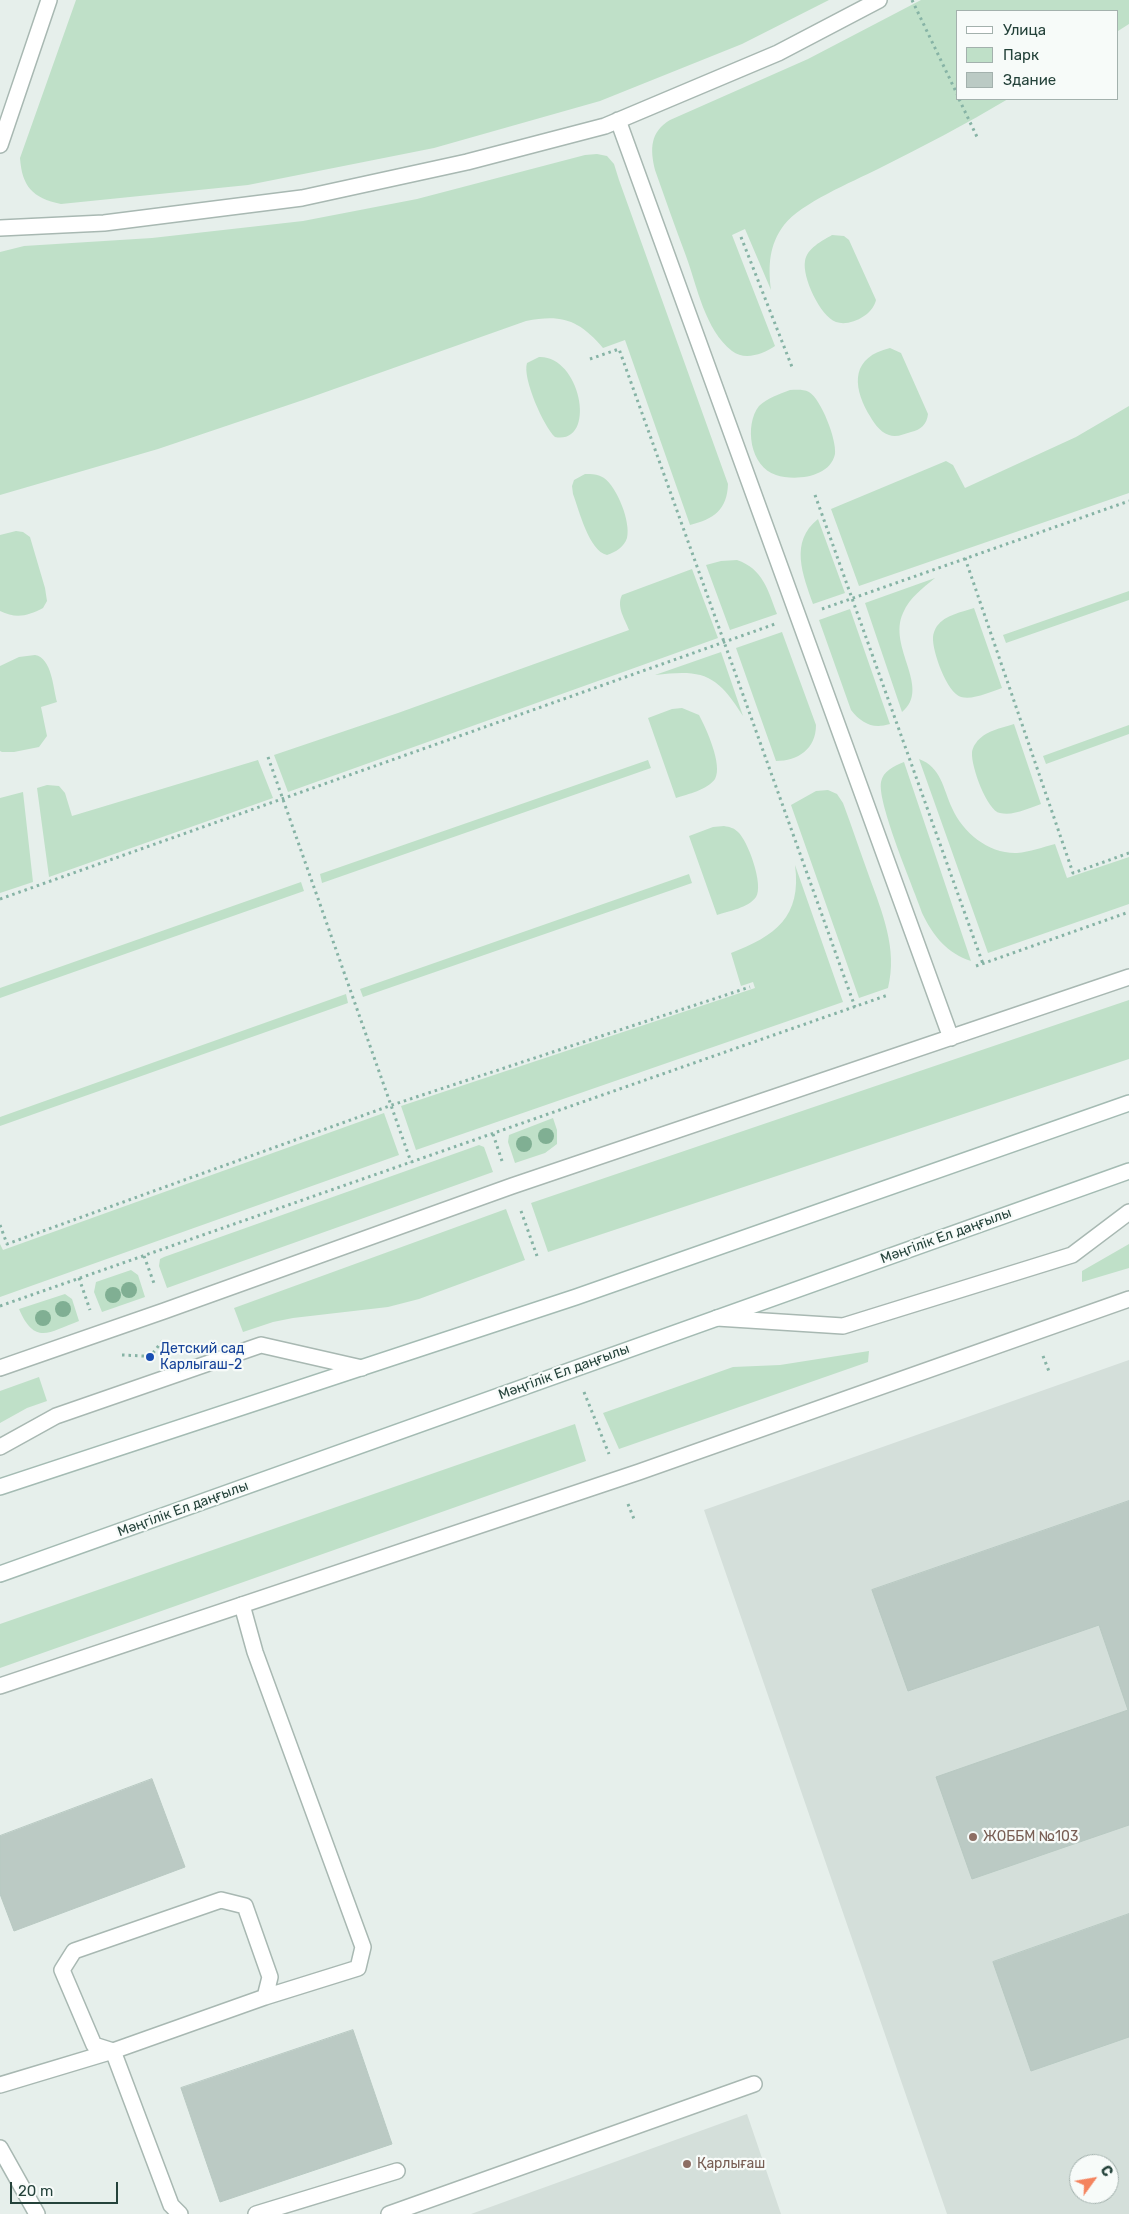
<!DOCTYPE html>
<meta charset="utf-8">
<style>
body{margin:0}
#map{position:relative;width:1129px;height:2214px;overflow:hidden;background:#e6efeb;font-family:Rubik,sans-serif}
canvas{display:block}
.legend{position:absolute;left:956px;top:10px;width:162px;height:90px;box-sizing:border-box;background:#f7fbf9;border:1px solid #a3b1ad;margin:0;padding:6px 9px;list-style:none;font-size:15px;color:#24423a}
.legend li{display:flex;align-items:center;gap:10px;height:25px}
.legend b{width:25px;border:1px solid #a3b1ad}
.north{position:absolute;left:1069px;top:2154px;width:50px;height:50px;box-sizing:border-box;background:#f7fbf9;border:1px solid #a3b1ad;border-radius:50%;rotate:58deg;font-size:14px;font-weight:700;line-height:20px;text-align:center;color:#24423a}
.north::after{content:'';display:block;margin:auto;width:18px;height:22px;background:#f4845f;clip-path:polygon(50% 0,100% 100%,50% 72%,0 100%)}
.scale{position:absolute;left:10px;top:2182px;width:108px;height:22px;box-sizing:border-box;border:2px solid #24423a;border-top:0;padding-left:6px;font-size:15px;line-height:18px;white-space:nowrap;color:#24423a;-webkit-text-stroke:4px #f7fbf9;paint-order:stroke}
</style>
<div id="map">
<canvas width="1129" height="2214"></canvas>
<ul class="legend">
<li><b style="height:6px;background:#fff"></b>Улица</li>
<li><b style="height:14px;background:#bfe0c8"></b>Парк</li>
<li><b style="height:14px;background:#bbcac4"></b>Здание</li>
</ul>
<div class="north">С</div>
<div class="scale">20 m</div>
</div>
<script>
const g = document.querySelector('canvas').getContext('2d');
g.lineJoin = 'round';
function fill(path, color) { g.fillStyle = color; g.fill(path, 'evenodd'); }
function trace(path, color, width, dash) { g.strokeStyle = color; g.lineWidth = width; g.lineCap = dash ? 'butt' : 'round'; g.setLineDash(dash || []); g.stroke(path); }
function write(font, color, halo, rows, align = 'center') {
  g.font = font + ' Rubik,sans-serif'; g.lineWidth = 4.5; g.setLineDash([]); g.textBaseline = 'middle'; g.strokeStyle = halo; g.fillStyle = color; for (const [text, x, y, turn = 0] of rows) {
    g.save(); g.translate(x, y); g.rotate((+turn || 0) * Math.PI / 180); g.textAlign = isNaN(turn) ? turn : align; if (halo) g.strokeText(text, 0, 0); g.fillText(text, 0, 0); g.restore();
  }
}
fill(new Path2D(`
 M1129,1360V2214H947L704,1510ZM1079,2164H1109V2194H1079Z
 M747,2114L781,2214H471Z`), '#d4dfda');
fill(new Path2D(`
 M76,0H829L742,44L600,101L434,148L248,185L61,204C32,198 22,186 20,158Z
 M921,0H1129V24L1118,31V11H958V99H1008C966,124 922,147 878,169C852,182 801,203 784,225C769,245 768,266 771,290L745,229L732,235L775,346C763,354 745,361 732,351C705,330 697,286 686,256C675,227 665,198 655,170C650,149 650,132 670,120L808,59Z
 M597,154L607,156L614,164L619,180L728,484C727,510 714,519 690,525L625,340L603,348C579,320 562,314 526,321L306,399L158,449L0,495V252L24,246L152,238L303,221L417,199L585,155Z
 M832,235L844,236L849,240L876,300C873,315 850,327 836,322C820,316 802,277 805,261C807,248 822,241 832,235Z
 M890,348L901,353L928,414C927,424 921,430 911,432C904,434 896,438 889,435C879,432 873,421 868,413C852,384 852,357 890,348Z
 M539,357C581,355 598,445 555,437C544,427 522,378 527,363Z
 M790,390C796,390 803,389 809,392C821,399 837,440 835,454C830,478 794,481 776,475C750,467 744,425 759,406C767,398 780,394 790,390Z
 M1129,406V493L859,586L831,509L946,461L953,465L965,488L1076,437Z
 M585,474C592,474 598,474 604,478C617,487 631,522 627,538C624,547 616,552 607,555C589,551 579,510 573,494L572,486L574,480Z
 M818,519L845,593L813,604C803,575 789,542 818,519Z
 M16,531L23,532L30,537L45,588L47,601L43,608C28,616 16,619 0,611V535Z
 M737,560C763,569 768,590 777,614L730,630L706,565L721,561Z
 M692,569L718,638L288,792L274,755L398,713L629,630C625,619 616,607 622,595Z
 M935,578C922,589 910,597 903,613C887,647 932,688 902,712L865,603Z
 M1129,591V600L1006,643L1003,635Z
 M974,608L1002,688C990,692 974,700 961,697C947,693 932,651 933,637C933,634 935,629 937,626C945,615 962,612 974,608Z
 M850,609L890,724C873,729 862,724 851,710L819,620Z
 M782,632L816,725C816,749 798,761 776,761L736,648Z
 M721,652L743,716C717,674 703,669 655,675Z
 M35,655C52,658 53,688 57,702L41,707L47,736L39,747L14,752H2L0,751V666L19,657Z
 M682,708L699,715C706,728 723,765 715,779C707,790 688,794 676,798L648,718L672,709Z
 M1014,724L1041,804C1029,808 1014,816 1000,813C987,811 971,766 972,753C972,750 974,745 976,743C984,731 1002,728 1014,724Z
 M1129,725V734L1046,764L1043,756Z
 M919,759C941,767 943,788 952,808C963,833 989,854 1017,853C1030,852 1043,847 1055,844L1067,878L1129,857V904L988,953Z
 M258,760L273,798L49,877L37,788L47,785L59,786L65,793L72,816Z
 M648,760L651,768L322,883L320,874Z
 M904,762L971,961C947,953 934,937 923,915C914,889 877,803 881,782C883,771 894,766 904,762Z
 M828,790L837,794L843,803C852,827 860,851 869,876C882,912 898,949 888,988L859,998L791,805L816,791Z
 M23,792L33,882L0,893V798Z
 M724,826C730,827 734,828 738,832C748,841 764,885 756,897C748,908 729,911 717,915L689,836L713,827Z
 M795,865L843,1002L416,1150L401,1106L755,988L753,982L741,986L731,953C775,936 802,917 795,865Z
 M689,874L692,883L363,997L360,989Z
 M301,882L304,891L0,998V988Z
 M346,994L348,1003L0,1126V1117Z
 M1129,1000V1059L548,1252L531,1203Z
 M384,1113L399,1155L0,1297V1244L3,1250Z
 M553,1118L557,1130V1144L545,1153L515,1163L508,1142L509,1135Z
 M479,1145L484,1147L493,1172L167,1288L159,1266L160,1259L164,1257Z
 M506,1209L525,1260L419,1299L388,1307L293,1318L273,1322L243,1332L234,1308Z
 M1129,1244V1268L1082,1282V1271Z
 M131,1270L138,1275L145,1297L102,1312L94,1292L96,1282Z
 M65,1294L72,1299L79,1321C49,1332 35,1346 19,1309Z
 M869,1351L868,1362L619,1449L603,1413L733,1367L780,1365Z
 M39,1377L47,1401L27,1408L0,1423V1391Z
 M575,1424L586,1461L0,1668V1624Z`), '#bfe0c8');
const building = new Path2D(`
 M1129,1501V1825L972,1879L936,1777L1128,1710L1099,1625L908,1691L872,1590Z
 M152,1779L185,1867L14,1931L0,1894V1836Z
 M1129,1914V2037L1031,2071L993,1962Z
 M353,2030L392,2144L220,2202L181,2088Z`);
fill(building, '#bbcac4');
trace(building, '#b8c9c2', 1);
const service = new Path2D(`
 M618,120L951,1038
 M0,145L49,0
 M0,228L104,223L302,198L467,162L605,126L778,53L879,0
 M717,1318L843,1326L1072,1255L1129,1212
 M0,1368L164,1311L512,1186L1129,977
 M0,1447L56,1416L261,1345L362,1368
 M242,1605L255,1652L363,1947L358,1968L265,1997
 M113,2051L171,2205L180,2214
 M0,2085L113,2051L265,1997L270,1977L245,1906L221,1900L74,1951L62,1970L94,2045L113,2051
 M0,2148L37,2214
 M256,2214L397,2171
 M389,2214L754,2084`);
const minor = new Path2D(`
 M0,1686L639,1472L1129,1299`);
const secondary = new Path2D(`
 M0,1487L576,1297L1129,1103
 M0,1574L1129,1171`);
trace(service, '#a8b8b2', 18);
trace(minor, '#a8b8b2', 18);
trace(secondary, '#a4bbb3', 18);
trace(new Path2D(`
 M912,0L958,96
 M959,99L978,139
 M741,237L792,367
 M590,359L619,349L855,1007
 M815,495L983,964
 M965,558L1073,873L1129,853
 M822,609L1129,501
 M268,757L411,1162
 M0,899L775,624
 M976,966L1129,912
 M493,1134L502,1161
 M521,1211L537,1256
 M0,1225L7,1244L392,1105L750,987
 M144,1256L155,1286
 M79,1278L90,1310
 M0,1306L888,995
 M153,1353L163,1340
 M122,1355L144,1356
 M1043,1356L1050,1374
 M584,1392L609,1454
 M628,1504L634,1519`), '#86b3a5', 3, [2.5, 4]);
trace(service, '#fff', 15);
trace(minor, '#fff', 15);
trace(secondary, '#fff', 15);
g.fillStyle = '#80af93';
for (const [x, y] of [
 [546,1136],
 [524,1144],
 [129,1290],
 [113,1295],
 [63,1309],
 [43,1318]
]) { g.beginPath(); g.arc(x, y, 8, 0, 2 * Math.PI); g.fill(); }
for (const [x, y, r, color] of [
 [150,1357,5,"#1a4fb4"],
 [973,1837,5,"#8d6e63"],
 [687,2164,5,"#8d6e63"]
]) { const dot = new Path2D(); dot.arc(x, y, r, 0, 2 * Math.PI); g.fillStyle = color; g.fill(dot); trace(dot, '#f7fbf9', 2); }
write('14px', '#24423a', '#f7fbf9', [
 ["Мәңгілік Ел даңғылы",946,1236,-20],
 ["Мәңгілік Ел даңғылы",564,1372,-20],
 ["Мәңгілік Ел даңғылы",183,1509,-20]
]);
write('14px', '#164399', '#f7fbf9', [
 ["Детский сад",160,1349],
 ["Карлыгаш-2",160,1365]
], 'left');
write('14px', '#785e54', '#f7fbf9', [
 ["ЖОББМ №103",983,1837],
 ["Қарлығаш",697,2164]
], 'left');
</script>
